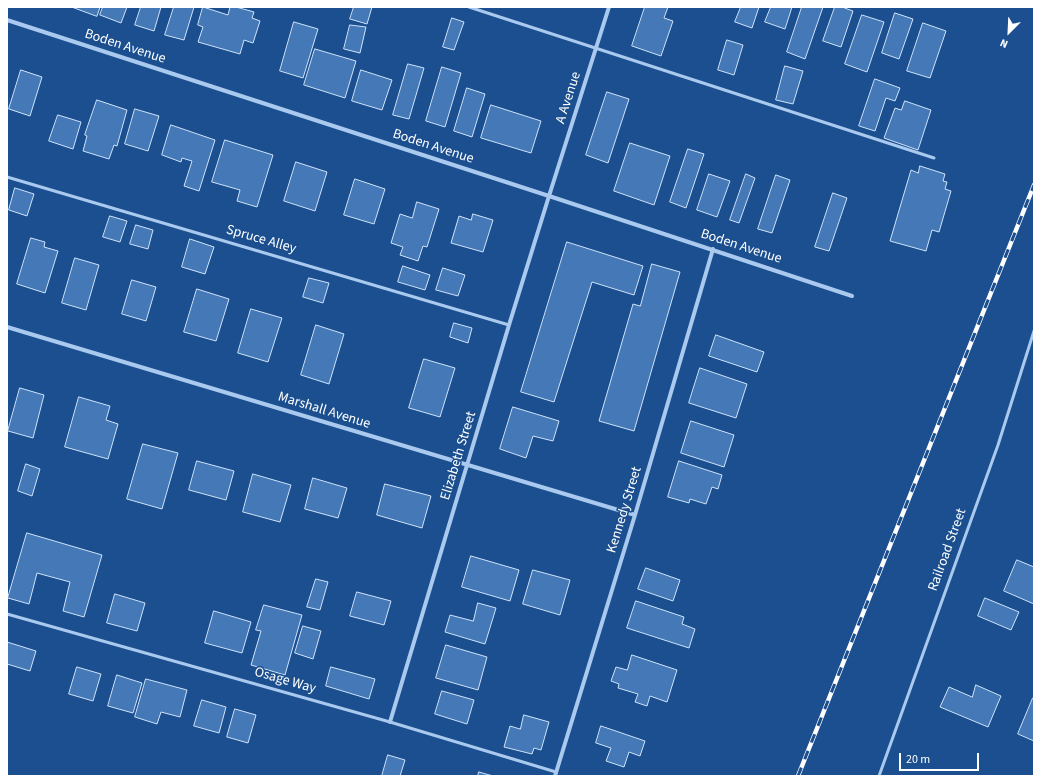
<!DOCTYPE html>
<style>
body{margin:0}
#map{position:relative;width:1041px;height:783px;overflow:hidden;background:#1b4f8f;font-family:"Source Sans 3",sans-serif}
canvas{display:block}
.frame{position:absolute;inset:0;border:8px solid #fff;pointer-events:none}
.north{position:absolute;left:989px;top:12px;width:40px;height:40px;-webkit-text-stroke:3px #1b4f8f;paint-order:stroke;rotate:204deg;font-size:11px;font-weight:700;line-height:16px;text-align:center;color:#fff}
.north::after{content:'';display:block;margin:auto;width:14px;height:18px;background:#fff;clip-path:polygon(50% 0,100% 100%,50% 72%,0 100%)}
.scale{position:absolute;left:899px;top:753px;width:80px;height:18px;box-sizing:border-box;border:2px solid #fff;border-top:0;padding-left:5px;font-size:12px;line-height:14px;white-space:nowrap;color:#fff;-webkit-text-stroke:3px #1b4f8f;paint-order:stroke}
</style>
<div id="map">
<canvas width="1041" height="783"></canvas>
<div class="frame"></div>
<div class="north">N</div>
<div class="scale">20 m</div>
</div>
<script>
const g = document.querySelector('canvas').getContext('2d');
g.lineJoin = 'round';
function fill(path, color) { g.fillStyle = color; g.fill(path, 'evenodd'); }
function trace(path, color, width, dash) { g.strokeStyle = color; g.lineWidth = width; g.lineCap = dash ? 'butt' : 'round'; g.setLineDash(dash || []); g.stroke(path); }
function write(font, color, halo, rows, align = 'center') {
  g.font = font + ' "Source Sans 3",sans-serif'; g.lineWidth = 3; g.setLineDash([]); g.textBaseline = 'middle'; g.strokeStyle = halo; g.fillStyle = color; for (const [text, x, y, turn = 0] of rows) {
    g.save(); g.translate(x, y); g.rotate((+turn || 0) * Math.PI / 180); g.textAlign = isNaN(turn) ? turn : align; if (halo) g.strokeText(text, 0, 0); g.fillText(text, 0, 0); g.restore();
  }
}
const building = new Path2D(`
 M72,7H100L97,16Z
 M103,7H127L121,23L100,15Z
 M141,7H161L154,31L135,25Z
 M174,7H194L184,40L165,35Z
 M203,7L228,15L230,7H236L254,12L252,18L260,21L253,43L244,40L240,54L198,42L203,27L198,25Z
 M354,7H372L367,24L350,19Z
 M645,7H668L664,18L673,21L661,56L632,46Z
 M741,7H759L752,28L735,22Z
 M771,7H792L785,29L765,22Z
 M802,7H823L805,59L787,52Z
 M835,7H842L853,11L841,47L823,41Z
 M895,13L913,19L899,59L882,53Z
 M862,15L884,22L867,72L845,64Z
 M452,18L464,22L454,50L443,47Z
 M294,22L318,29L303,78L280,71Z
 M923,23L946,31L930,78L907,71Z
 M350,25L366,27L360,53L344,49Z
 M727,40L743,45L734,75L718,70Z
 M315,49L356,61L345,98L304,85Z
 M408,64L424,68L409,119L393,115Z
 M785,66L803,71L793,104L776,100Z
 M442,67L461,73L445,127L426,121Z
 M21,70L42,77L30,116L9,109Z
 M361,70L392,80L382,110L352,101Z
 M875,79L900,88L895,101L886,98L875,131L859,126Z
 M467,88L485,94L472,137L454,131Z
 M607,92L629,99L608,163L586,155Z
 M97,100L127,110L117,146L114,145L109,159L83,151L87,136L85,135Z
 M905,101L931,110L918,150L884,138L895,108L901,110Z
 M491,105L541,121L531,153L481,138Z
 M135,109L159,116L148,151L125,144Z
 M58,115L81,122L73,149L49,141Z
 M171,125L215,140L199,191L184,186L192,161L182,158L181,162L162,155Z
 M225,140L273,155L257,207L237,201L240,190L212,182Z
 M630,143L670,156L654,205L614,191Z
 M688,149L704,154L686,208L670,202Z
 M296,162L327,172L315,211L284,201Z
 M920,166L945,174L943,181L947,182L945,189L951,191L939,232L932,230L926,251L890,241L911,170L918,173Z
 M709,174L730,181L717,217L697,210Z
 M746,174L755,178L739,223L730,220Z
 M776,175L790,180L772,233L758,229Z
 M355,179L385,189L374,224L344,215Z
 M15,188L34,194L27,216L9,210Z
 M833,193L847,198L829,251L815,247Z
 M417,202L439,209L427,247L423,246L418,261L400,255L403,247L391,243L400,214L412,218Z
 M473,214L493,220L483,252L451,243L459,216L471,220Z
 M110,216L127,221L120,242L103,237Z
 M136,225L153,230L148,249L130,244Z
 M31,238L45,242L44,247L58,251L45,293L17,284Z
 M190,239L214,247L205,274L182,267Z
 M567,242L643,266L634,295L592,282L554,402L521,392Z
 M75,258L99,265L86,310L62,303Z
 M652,264L680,272L634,431L599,421L633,304L640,306Z
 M403,266L430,275L425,290L398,282Z
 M443,268L465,275L458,296L436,290Z
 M309,278L329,283L323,303L303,297Z
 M132,280L156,287L146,321L122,314Z
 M197,289L229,299L216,341L184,332Z
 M251,309L282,318L268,362L238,353Z
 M454,323L472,328L468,343L450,337Z
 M316,325L344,334L329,384L301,375Z
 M716,335L764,352L757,372L709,356Z
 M424,359L455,368L440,417L409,408Z
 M700,368L747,384L736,418L689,403Z
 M20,388L44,395L33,438L8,431Z
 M79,397L110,406L106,420L118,424L108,459L65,447Z
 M513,407L559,421L553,441L533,436L526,458L500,449Z
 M691,421L734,435L724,467L681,453Z
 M143,444L178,453L162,509L127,499Z
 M197,461L234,471L226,500L189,490Z
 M679,461L722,475L718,489L712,487L706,504L690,499L689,503L668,497Z
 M26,464L40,469L32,496L18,491Z
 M253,474L291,485L280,522L243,512Z
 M313,478L347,488L338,518L305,509Z
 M385,484L431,496L422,528L377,515Z
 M27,533L102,555L84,617L63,611L70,582L37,573L29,604L8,598Z
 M471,556L519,570L510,601L462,587Z
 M1017,560L1034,567V604L1004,591Z
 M646,568L680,580L673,601L638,589Z
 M533,570L570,580L560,615L523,604Z
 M316,579L328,582L320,610L307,607Z
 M357,592L391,601L384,625L350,616Z
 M115,594L145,603L137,631L107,623Z
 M985,598L1019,612L1011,630L978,616Z
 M636,601L684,617L682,624L695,629L689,648L627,628Z
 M478,603L496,608L485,644L445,632L450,615L473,621Z
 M264,605L302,615L285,675L251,665L261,631L256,630Z
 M214,611L251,622L242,653L205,643Z
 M303,626L321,631L313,659L295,653Z
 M7,642L36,651L30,671L7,664Z
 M446,645L487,657L478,690L436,678Z
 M632,655L677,670L667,702L650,696L647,706L635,702L638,694L618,688L619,684L611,681L616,667L627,670Z
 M77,667L101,674L93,701L69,694Z
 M331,667L375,679L369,699L326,686Z
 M117,675L142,683L133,713L108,706Z
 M146,679L187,690L180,717L161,712L157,724L135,717Z
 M976,685L1001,696L988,727L940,707L949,687L972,697Z
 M442,691L474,700L467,724L435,714Z
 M1033,698H1034V741L1018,734Z
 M202,700L226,707L219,733L194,726Z
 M235,709L256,715L248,743L227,737Z
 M524,715L549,722L541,750L534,748L532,754L504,747L510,726L520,729Z
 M601,726L645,741L640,756L629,752L624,767L606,761L611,748L596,743Z
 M388,755L405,760L400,776H382Z
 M479,772L493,776H478Z`);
fill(building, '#4478b7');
trace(building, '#cfe3fa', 1);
trace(new Path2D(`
 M469,7L934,158
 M7,177L509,325
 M7,614L390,722L556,772
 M879,776L998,445L1034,331`), '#a9c9ee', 3);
trace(new Path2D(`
 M7,20L549,196L852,296
 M7,327L635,515
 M390,722L509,325L549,196L609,7
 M555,776L635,515L713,249`), '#a9c9ee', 4);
const rail = new Path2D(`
 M798,776L1034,185`);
trace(rail, '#fff', 4.5);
trace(rail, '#1b4f8f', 3, [9]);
write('14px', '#fff', '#1b4f8f', [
 ["Boden Avenue",125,47,18],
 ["A Avenue",569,98,-72],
 ["Boden Avenue",433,147,18],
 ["Spruce Alley",261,240,16],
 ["Boden Avenue",741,247,18],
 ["Marshall Avenue",324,411,17],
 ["Elizabeth Street",459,456,-73],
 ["Kennedy Street",625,510,-73],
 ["Railroad Street",948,550,-70],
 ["Osage Way",285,681,16]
]);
</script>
